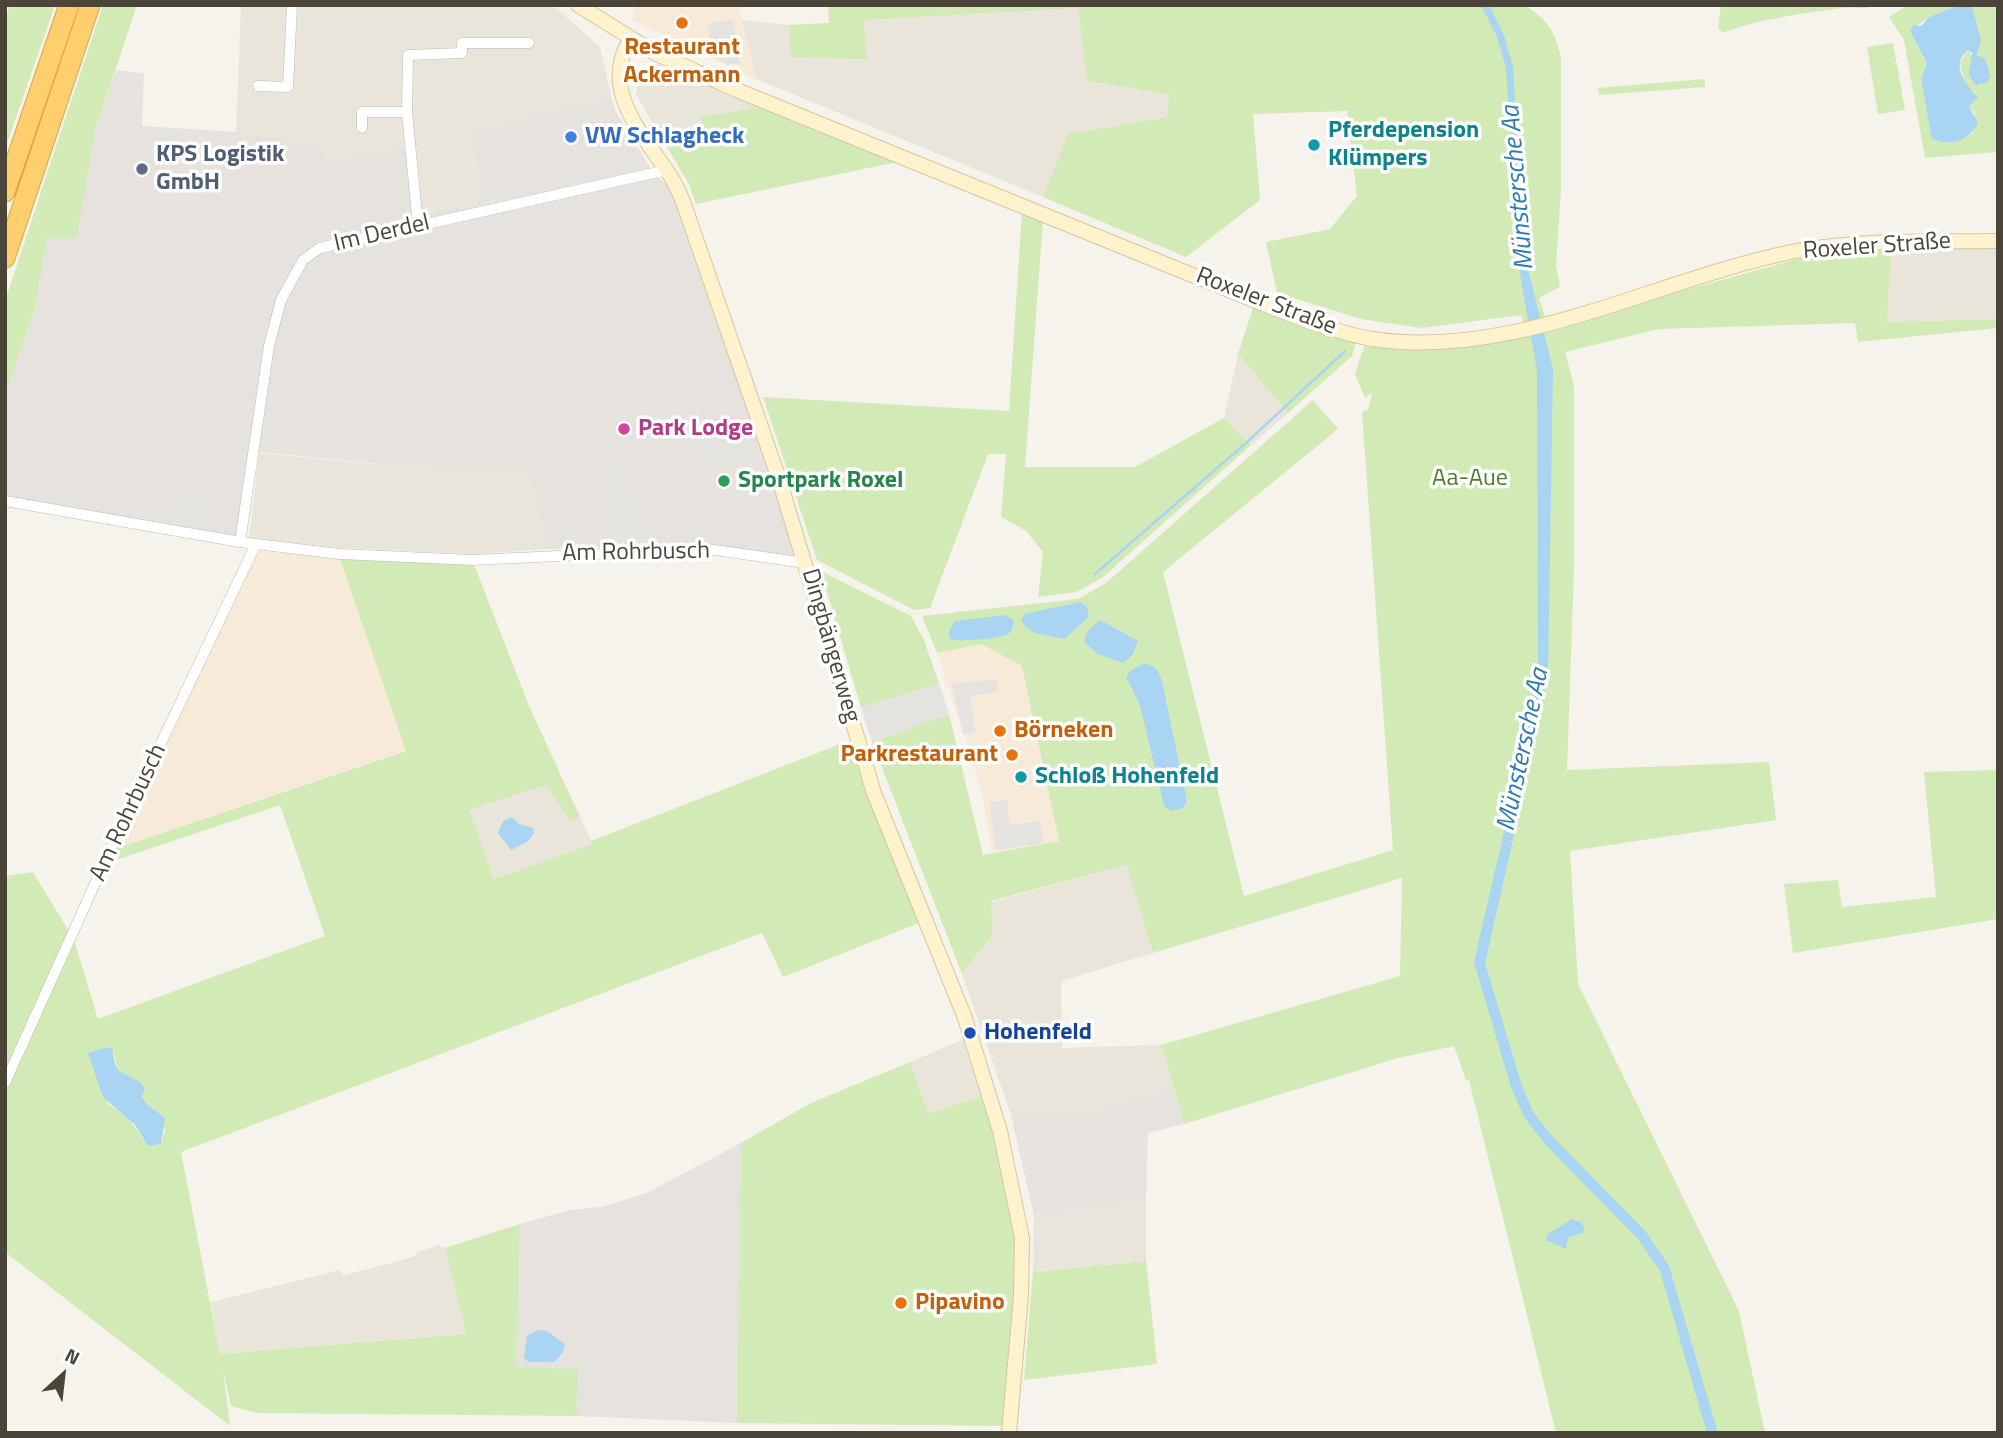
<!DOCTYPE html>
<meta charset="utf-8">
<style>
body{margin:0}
#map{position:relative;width:2003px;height:1438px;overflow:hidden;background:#f6f3ec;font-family:"Titillium Web",sans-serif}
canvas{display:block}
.frame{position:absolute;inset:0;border:7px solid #4b4439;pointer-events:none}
.north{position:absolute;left:28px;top:1340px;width:70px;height:70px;-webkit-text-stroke:5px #fff;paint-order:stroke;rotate:27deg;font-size:19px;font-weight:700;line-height:28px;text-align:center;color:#4b4439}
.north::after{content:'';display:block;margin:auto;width:24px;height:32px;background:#4b4439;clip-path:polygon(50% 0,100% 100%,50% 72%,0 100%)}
</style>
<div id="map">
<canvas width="2003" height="1438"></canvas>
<div class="frame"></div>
<div class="north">N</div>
</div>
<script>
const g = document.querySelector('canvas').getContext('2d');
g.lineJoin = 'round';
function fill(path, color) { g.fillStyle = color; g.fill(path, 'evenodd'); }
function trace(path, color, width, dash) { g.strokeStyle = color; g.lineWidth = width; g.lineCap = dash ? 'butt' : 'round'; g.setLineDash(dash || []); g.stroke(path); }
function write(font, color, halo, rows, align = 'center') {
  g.font = font + ' "Titillium Web",sans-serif'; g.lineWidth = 7; g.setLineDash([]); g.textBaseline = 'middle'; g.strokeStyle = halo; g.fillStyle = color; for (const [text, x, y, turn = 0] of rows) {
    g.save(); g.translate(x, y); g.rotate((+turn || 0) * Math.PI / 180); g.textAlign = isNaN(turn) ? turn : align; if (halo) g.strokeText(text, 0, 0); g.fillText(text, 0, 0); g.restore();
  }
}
fill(new Path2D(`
 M241,5H553L600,47L611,96L470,131L482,201L423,214L324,164V146L236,132Z
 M1078,7L1087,81L1169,94L1167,117L1068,134L1043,197L756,79L741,20L789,25L792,57L867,58L864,20Z
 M654,62L764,107L702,116L703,132L662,139L636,94L640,74Z
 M1998,248V319L1887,322L1891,249Z
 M1238,354L1288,413L1251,445L1224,418Z
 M259,453L451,471L530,470L547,549L473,554L340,548L249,538Z
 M546,784L571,821L580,817L593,844L494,879L468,810Z
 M1128,865L1153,953L1061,981L1062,1048L1161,1045L1173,1088L1089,1111L1011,1115L962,974L993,934L991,902Z
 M967,1038L984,1095L928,1115L910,1062Z
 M1146,1201V1261L1033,1272L1034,1216Z
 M439,1245L445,1248L466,1334L220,1354L211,1302L340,1270L342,1276L413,1257L417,1252Z`), '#eae5da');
fill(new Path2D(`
 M635,5H738L756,79L632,20Z
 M257,550L340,559L406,750L117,848Z
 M981,644L1023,666L1059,841L992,853L981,788L937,653Z`), '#f7ead8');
fill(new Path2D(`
 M116,70L144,73L142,126L236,132L324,146V164L414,144L423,214L482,201L470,131L611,96L615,110L654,174L674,191L799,558L717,545L547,549L529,470L451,471L249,451L237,536L5,496V395L35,309L47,238H77L95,131Z
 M1173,1088L1184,1124L1148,1133L1146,1201L1034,1216L1011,1115L1089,1111Z
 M741,1143L737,1423L577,1416L578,1370L516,1367L520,1224L570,1210L601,1207L647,1193Z`), '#e6e2dd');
fill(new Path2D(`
 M10,5H55L5,149V20Z
 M103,5H137L95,131L77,238H47L35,309L5,395V301Z
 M828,5H1524C1547,19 1555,31 1561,57V190L1556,265L1560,287L1539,298L1549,328L1826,251L1891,249L1887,322L1998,319V328L1858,342L1855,323L1659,329L1565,352L1574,386V570L1567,770L1769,762L1776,820L1570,851L1578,984L1739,1311L1765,1433H1556L1469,1080H1466L1454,1046L1398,1058L1184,1124L1161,1045L1400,976L1402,878L1153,953L1127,865L991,901L993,934L962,974L872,742L949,714L983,855L1059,841L1022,666L981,644L937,653L922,616L1078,599L1106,583L1313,400L1338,429L1163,572L1244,896L1393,850L1362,412L1368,410L1372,393L1365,398L1355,374L1365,344L1525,334L1522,315L1421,328L1361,319L1277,293L1266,242L1330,229L1357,196L1347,111L1253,114L1260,200L1186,257L1043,197L1068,134L1167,117L1169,94L1087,81L1078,8L864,20L867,59L791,57L789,25L829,23ZM1080,602L1064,639L1039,634L1043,611ZM1136,696L1173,744L1187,801L1140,705Z
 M1721,5H1874C1863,11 1855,6 1842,8C1801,14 1762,18 1723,33L1718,28Z
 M1908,5H1959L1929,17L1910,31L1927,63L1932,139C1948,146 1959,142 1973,133L1975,114L1969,106L1976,93L1965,86L1960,63L1968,50L1973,57L1970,80L1982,86L1972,7L1969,5H1998V152L1925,158L1904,40L1889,17Z
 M1893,43L1905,110L1878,114L1867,47Z
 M1705,79V87L1599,95L1598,88Z
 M764,107L902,161L696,204L689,184L662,139L703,132L701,116Z
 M1022,211L1043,220L1025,467H1135L1224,418L1251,445L1102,578L1076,592L1038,597L1043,552L1026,531L1001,517L1006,454H988L930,608L914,610L817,560L763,397L1009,411Z
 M1254,305L1356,341L1352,356L1288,413L1238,354Z
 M340,559L474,564L529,706L580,817L571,821L545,785L469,810L494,879L592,844L591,841L853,739L924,921L783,977L762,933L181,1152L220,1354L466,1334L445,1248L520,1224L516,1367L578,1369L577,1416L257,1413L231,1406L223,1370L230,1426L5,1252V876L33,872L74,940L98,1019L325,936L280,805L110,862L117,848L406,751ZM113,1050L117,1067L125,1077L135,1079L141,1096L165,1130L161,1144L148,1146C137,1129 127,1114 109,1105L88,1053Z
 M821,571L911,616L924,640L939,683L861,708Z
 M1998,770V919L1793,953L1784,884L1838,880L1842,907L1936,897L1924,772Z
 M910,1062L928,1114L984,1095L1015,1212V1269L1005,1426L737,1423L741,1143L811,1103Z
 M1146,1261L1157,1364L1024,1380L1033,1272Z`), '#d2eab5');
fill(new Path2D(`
 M733,20L740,64H726L707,53L706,44L710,39L708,23Z
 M747,430L754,451L704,466L698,446Z
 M629,473L635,525L658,523L660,539L637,541L636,537L620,542L606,476Z
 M169,497L217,505L214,525L166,517Z
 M997,679L998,692L970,696L975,732L963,734L952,684Z
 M939,683L949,714L872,742L861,708Z
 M1007,800L1010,825L1041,821L1044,843L996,850L989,802Z`), '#e5e3e0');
fill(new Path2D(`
 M1481,5H1489L1504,35L1513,67L1520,202L1529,273L1553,369L1548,671L1542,712L1485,963L1521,1083L1533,1112L1552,1136L1646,1232L1669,1266L1718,1433H1707L1660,1271L1638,1239L1544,1143L1524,1117L1511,1087L1474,962L1532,710L1538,670L1537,371L1520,274L1506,68L1497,37Z
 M1959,5L1972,7L1981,40L1977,55L1985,59L1990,75L1987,83L1976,85C1963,74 1972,66 1972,53L1968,50C1949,65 1967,86 1978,97L1969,106L1978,123C1969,141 1951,147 1932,139L1921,79L1927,63L1910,31L1913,25L1921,26L1929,17Z
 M1080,602L1087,607L1089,617L1064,639C1049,635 1027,636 1021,619L1025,614Z
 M1006,615L1014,621C1013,626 1012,633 1006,635C994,639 962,642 950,639L949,631L955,621Z
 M1100,620L1138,641L1133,654L1123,663L1098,654L1084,642L1087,631Z
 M1145,663L1157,669L1162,681L1187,801L1183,808L1172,811L1164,806L1140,705L1126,677L1131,670Z
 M512,817L519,824L533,828L534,833L527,842L511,850L498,833L503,821Z
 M108,1047L113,1050C114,1076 125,1072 141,1083L145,1090L141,1096C151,1112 157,1109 165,1119L161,1144L148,1146L135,1125L103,1097L88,1053Z
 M1572,1219L1581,1222L1585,1229L1583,1233L1568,1237L1566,1249L1546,1240L1548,1234Z
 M538,1330L547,1331L565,1344L563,1352L554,1362H529L524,1358L527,1336Z`), '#a9d4f2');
trace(new Path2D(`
 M1095,574L1246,443L1345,351`), '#a9d4f2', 2.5);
const minor = new Path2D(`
 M258,86L288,87L292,5
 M362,128V112H407
 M418,226L407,112L408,55L462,53V43H529
 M5,501L240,542L339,554L473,560L708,549L805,563
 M240,542L269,346L281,300L303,260L320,248L667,170
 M5,1083L112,846L256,544`);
const secondary = new Path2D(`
 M578,5L655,53L739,91L1261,303C1297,317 1333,332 1372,339C1513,361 1659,278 1796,251C1862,239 1931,242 1998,241
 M630,40C599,91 644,135 671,177C678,188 683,201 687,213L779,479L874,793L965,1018L1000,1131L1022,1238L1021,1296L1009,1433`);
const motorway = new Path2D(`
 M5,192L69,5
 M5,258L90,5`);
trace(minor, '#c2bbae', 11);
trace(secondary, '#d6c79b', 16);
trace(motorway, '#e0a43c', 21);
trace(minor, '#fff', 10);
trace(secondary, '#fff3cd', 14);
trace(motorway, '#ffcf6e', 19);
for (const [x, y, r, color] of [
 [682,23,7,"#e8710a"],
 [571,137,7,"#3f7fe0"],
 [1314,145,7,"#0f9aa8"],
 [142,169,7,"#5c6f8a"],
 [624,429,7,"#d1479c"],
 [724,481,7,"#2e9e5b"],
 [1000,731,7,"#e8710a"],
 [1012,755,7,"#e8710a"],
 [1021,777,7,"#0f9aa8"],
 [970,1033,7,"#1a4fb4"],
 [901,1303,7,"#e8710a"]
]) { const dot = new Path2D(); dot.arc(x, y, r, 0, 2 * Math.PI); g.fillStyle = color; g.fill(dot); trace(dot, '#fff', 2.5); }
write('bold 24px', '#c56008', '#fff', [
 ["Restaurant",682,48,"center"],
 ["Ackermann",682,76,"center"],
 ["Börneken",1014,731],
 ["Parkrestaurant",998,755,"right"],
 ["Pipavino",915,1303]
], 'left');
write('bold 24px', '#0d838f', '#fff', [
 ["Pferdepension",1328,131],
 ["Klümpers",1328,159],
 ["Schloß Hohenfeld",1035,777]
], 'left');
write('bold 24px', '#366cbe', '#fff', [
 ["VW Schlagheck",585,137]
], 'left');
write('bold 24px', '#4e5e75', '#fff', [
 ["KPS Logistik",156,155],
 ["GmbH",156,183]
], 'left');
write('24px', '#4b4439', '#fff', [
 ["Im Derdel",382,234,-13],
 ["Roxeler Straße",1877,247,-4],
 ["Roxeler Straße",1266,302,21],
 ["Am Rohrbusch",636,553,-1],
 ["Dingbängerweg",830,646,74],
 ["Am Rohrbusch",129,813,-65]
]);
write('bold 24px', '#b23c85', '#fff', [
 ["Park Lodge",638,429]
], 'left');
write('24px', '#4a7f2a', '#fff', [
 ["Aa-Aue",1470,479]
]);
write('bold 24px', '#27864d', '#fff', [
 ["Sportpark Roxel",738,481]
], 'left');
write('bold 24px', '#164399', '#fff', [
 ["Hohenfeld",984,1033]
], 'left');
write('italic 26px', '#2e7ab2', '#fff', [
 ["Münstersche Aa",1519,188,-95],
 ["Münstersche Aa",1524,750,-78]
]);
</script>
